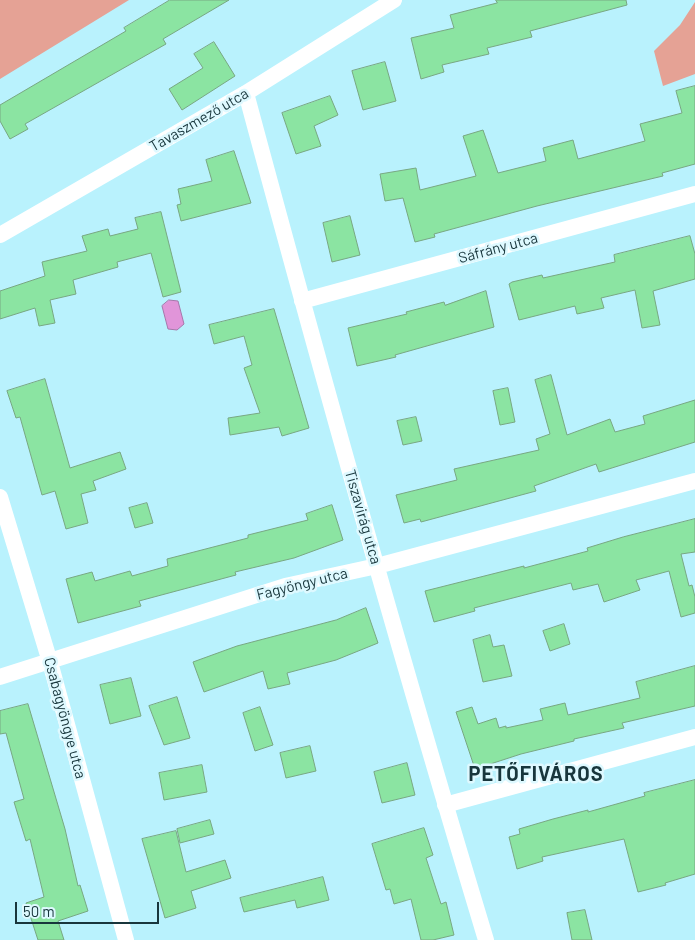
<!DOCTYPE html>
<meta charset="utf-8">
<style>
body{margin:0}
#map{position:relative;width:695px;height:940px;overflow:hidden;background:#b9f2fd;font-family:Barlow,sans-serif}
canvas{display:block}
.scale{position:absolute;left:15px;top:902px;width:144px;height:22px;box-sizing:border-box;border:2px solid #18363c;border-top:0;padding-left:6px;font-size:15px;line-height:18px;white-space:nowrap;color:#18363c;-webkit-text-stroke:4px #def9ff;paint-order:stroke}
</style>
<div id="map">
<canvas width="695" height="940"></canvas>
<div class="scale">50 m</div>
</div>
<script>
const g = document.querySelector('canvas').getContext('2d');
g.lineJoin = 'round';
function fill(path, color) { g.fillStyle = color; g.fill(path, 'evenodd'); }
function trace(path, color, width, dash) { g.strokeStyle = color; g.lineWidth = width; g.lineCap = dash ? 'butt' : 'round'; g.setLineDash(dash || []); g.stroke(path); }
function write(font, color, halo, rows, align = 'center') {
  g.font = font + ' Barlow,sans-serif'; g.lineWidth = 5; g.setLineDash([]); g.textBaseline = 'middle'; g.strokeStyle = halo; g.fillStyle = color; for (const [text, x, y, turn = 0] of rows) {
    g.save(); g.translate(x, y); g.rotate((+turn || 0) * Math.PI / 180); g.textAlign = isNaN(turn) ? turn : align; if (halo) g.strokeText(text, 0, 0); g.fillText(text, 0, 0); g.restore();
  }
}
fill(new Path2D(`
 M0,0H129L0,79Z
 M695,2V74L663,86L654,51L680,25Z`), '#e5a295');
const water = new Path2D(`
 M169,300L178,301L184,324L177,330L168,329L162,306Z`);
fill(water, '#e195d9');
trace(water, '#a578aa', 1);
const building = new Path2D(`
 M170,0H229L163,39L166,44L25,124L28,129L10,139L0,121V105L126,31L124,28Z
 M496,0H626L627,5L530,31L532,37L487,48L489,54L442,65L444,72L421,79L411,38L454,28L450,15L497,3Z
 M214,42L235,76L182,110L169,89L203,68L194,54Z
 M385,62L396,101L363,110L352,71Z
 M695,86V164L662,173L663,176L537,206L434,234L435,237L415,242L403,198L385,201L380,174L416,168L420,190L476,176L463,136L483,130L498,173L546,161L543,148L573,140L578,159L645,141L640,124L682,113L676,91Z
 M330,96L338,115L314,126L321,146L296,154L282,113Z
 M234,151L251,203L181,221L177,205L181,204L178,189L212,181L206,160Z
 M161,212L181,292L163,297L151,253L117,262L118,267L73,280L76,294L50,300L55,323L39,326L35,308L0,319V291L45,276L42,262L87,251L82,236L108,229L110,236L138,229L135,218Z
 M350,216L360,255L332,262L323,223Z
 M690,236L695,254V279L653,291L660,325L642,328L635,290L601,298L604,308L577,314L575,306L519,320L509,284L512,282L542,275L543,278L615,262L614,255Z
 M486,291L494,327L395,355L396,357L357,366L348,328L407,314L406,312L444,302L445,305Z
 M274,309L309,428L282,436L279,427L230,435L228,418L260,413L244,368L252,365L244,336L214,344L209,325Z
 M551,375L567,435L610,419L615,432L645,424L643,416L695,400V442L599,472L596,464L534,486L536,491L421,522L420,519L404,523L396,495L457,480L454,469L539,450L536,439L550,434L535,380Z
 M45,379L70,468L120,452L126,469L93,481L96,490L81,494L88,523L66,529L55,491L42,495L20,417L16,418L7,391Z
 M508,388L515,422L500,425L493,391Z
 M416,417L422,441L403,445L397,421Z
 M147,503L153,523L135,528L129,508Z
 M332,505L343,540L294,558L235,572L236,575L139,601L141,606L78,623L66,579L92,572L95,581L130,571L132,576L168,566L167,559L248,538V535L308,520L306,514Z
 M695,519V552L681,554L689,586L692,585L695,597V613L681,617L669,571L636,580L640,590L604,602L598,584L573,590L571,583L474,608L475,611L434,622L425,591L524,566V568L588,551L587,548L623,537Z
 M366,608L378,643L336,660L287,673L290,684L268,689L263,671L204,692L193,662L237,646L336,620Z
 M564,624L570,644L550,651L543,631Z
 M490,635L493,647L504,645L512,676L483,682L473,640Z
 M695,666V706L622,723L624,728L574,739V741L521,754L475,769L456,712L472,707L478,724L496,718L499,728L506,726V728L543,720L540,709L565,703L568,715L640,698L636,682Z
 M131,678L141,716L110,724L100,685Z
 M177,697L190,738L164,745L149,706Z
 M28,704L65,829L78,886L80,885L88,911L58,921L64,940H38L26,903L44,897L30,839L26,841L14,802L24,799L6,733L0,734V711Z
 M260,707L273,745L255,751L243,713Z
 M310,746L316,771L286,778L280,753Z
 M407,763L415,795L382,803L374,772Z
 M202,765L207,792L164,800L159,773Z
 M695,780V874L665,883L666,885L638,892L624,839L542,857L543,861L517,869L509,837L520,834L519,829L553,819L588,810V812L645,796L644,793Z
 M210,820L214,834L180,843L177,829Z
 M424,828L433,855L426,858L441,904L446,902L454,935L433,940H421L411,899L394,904L390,889L386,890L372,844Z
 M176,831L186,872L225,860L231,878L191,891L196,908L165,918L142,839Z
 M323,877L329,900L297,908L295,900L244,912L240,898Z
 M585,910L592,940H572L567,913Z`);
fill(building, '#8be4a2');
trace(building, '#78a782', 1);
trace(new Path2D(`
 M246,93C322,376 401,659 486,940
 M0,235L246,93L394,0
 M302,301L695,194
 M0,497L50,662L126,940
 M0,677L285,586L377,566L695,481
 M445,805L695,737`), '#fff', 16);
write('15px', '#18363c', '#def9ff', [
 ["Tavaszmező utca",199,120,-30],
 ["Sáfrány utca",498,248,-15],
 ["Tiszavirág utca",363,517,74],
 ["Fagyöngy utca",302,584,-14],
 ["Csabagyöngye utca",65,718,75]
]);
g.letterSpacing = '1px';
write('bold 20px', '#18363c', '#def9ff', [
 ["PETŐFIVÁROS",536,774]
]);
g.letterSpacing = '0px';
</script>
